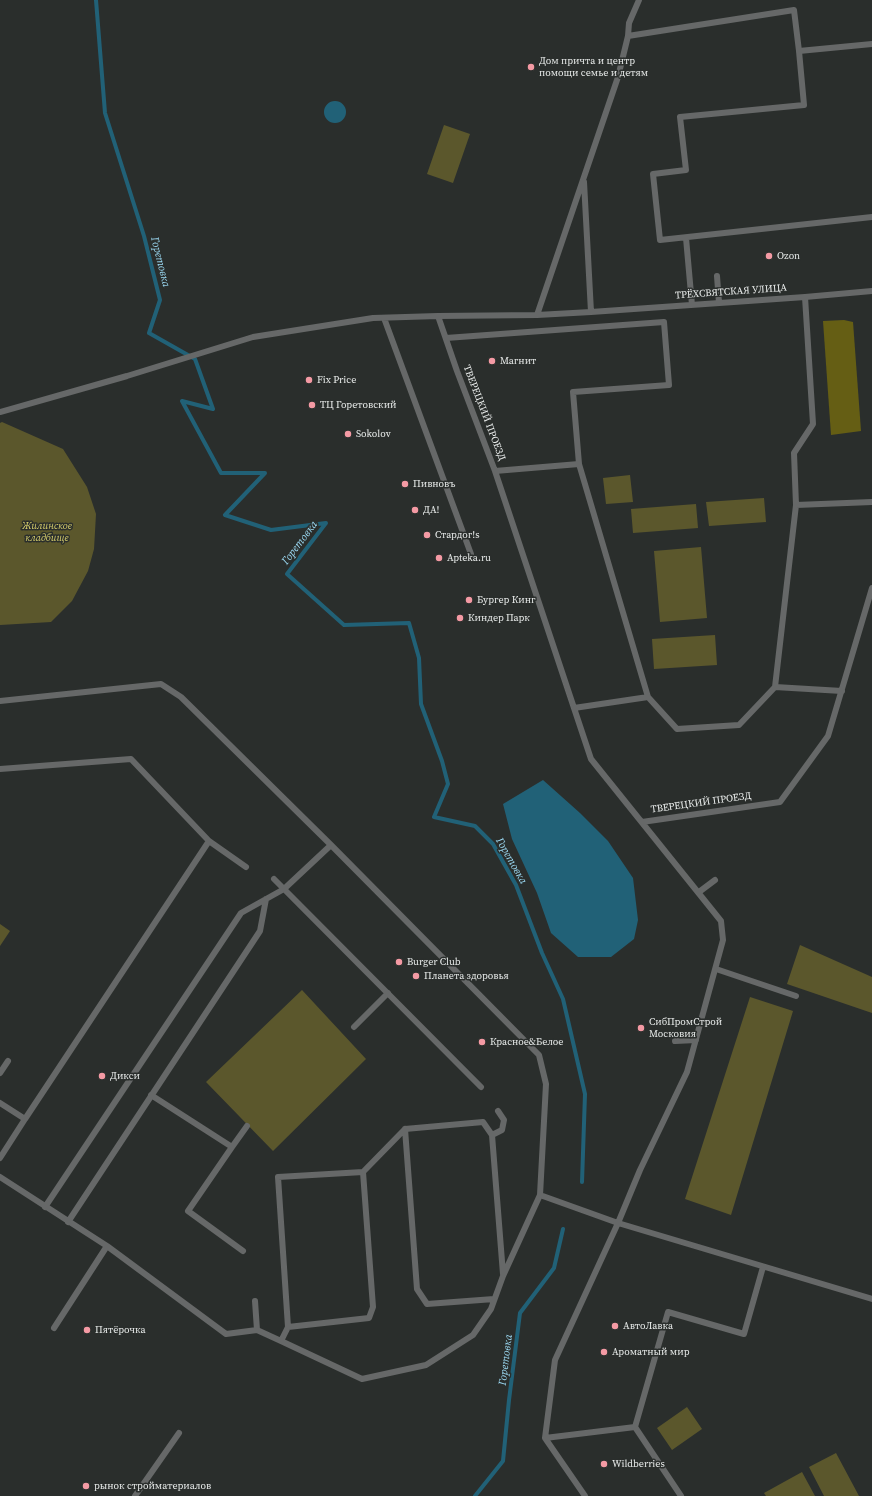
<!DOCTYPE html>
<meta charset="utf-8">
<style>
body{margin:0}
canvas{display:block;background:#2a2e2c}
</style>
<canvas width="872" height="1496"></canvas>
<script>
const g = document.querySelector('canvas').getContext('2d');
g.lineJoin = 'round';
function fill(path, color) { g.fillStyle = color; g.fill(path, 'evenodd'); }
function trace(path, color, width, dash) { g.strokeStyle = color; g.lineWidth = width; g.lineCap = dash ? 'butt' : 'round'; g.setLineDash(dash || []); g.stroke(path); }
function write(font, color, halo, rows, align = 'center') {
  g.font = font + ' "Source Serif 4",serif'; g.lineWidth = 3; g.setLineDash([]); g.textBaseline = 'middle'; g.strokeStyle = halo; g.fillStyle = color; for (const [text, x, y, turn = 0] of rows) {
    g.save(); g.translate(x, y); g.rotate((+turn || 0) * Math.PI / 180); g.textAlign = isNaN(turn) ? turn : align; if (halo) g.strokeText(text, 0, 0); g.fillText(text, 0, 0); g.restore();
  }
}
fill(new Path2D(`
 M444,125L470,134L453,183L427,174Z
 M2,422L63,449L87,487L96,514L94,549L88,571L72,601L51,622L0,625V423Z
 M630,475L633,502L606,504L603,478Z
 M764,498L766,522L709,526L706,502Z
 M696,504L698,528L633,533L631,509Z
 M701,547L707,618L660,622L654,551Z
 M715,635L717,665L654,669L652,639Z
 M0,924L10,931L0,946Z
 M800,945L872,977V1013L787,984Z
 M302,990L366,1059L273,1151L206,1082Z
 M750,997L793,1011L731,1215L685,1199Z
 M687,1407L702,1429L672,1450L657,1428Z
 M836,1453L859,1496H824L809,1467Z
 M802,1472L815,1496H766L764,1493Z`), '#5b572c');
fill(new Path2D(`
 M844,320L853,322L861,431L831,435L823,321Z`), '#655e14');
fill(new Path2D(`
 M324 112a11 11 0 1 1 22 0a11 11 0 1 1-22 0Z
 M543,780L580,813L608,841L633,878L638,920L634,939L611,957H578L551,933L537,893L512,839L503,804Z`), '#216177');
trace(new Path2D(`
 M96,0L105,113L144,236L160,300L149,333L195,359L213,409L182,401L221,473H265L225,515L271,530L326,523L287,574L344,625L409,623L419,658L421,704L442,761L448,784L434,817L475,826L493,844L516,885L542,953L563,999L585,1094L582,1182
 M475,1496L503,1461L509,1400L520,1313L554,1268L563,1229`), '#216177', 4);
trace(new Path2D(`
 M628,36L794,10L799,51
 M872,44L799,51L804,105L680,117L686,170L653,174L660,240L872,217
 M584,182L591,312
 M686,238L692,305
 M717,276L719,303
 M805,297L813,424L794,453L796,505L872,502
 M537,315L618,77L628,36L629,23L639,0
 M384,318L471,554
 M446,338L664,322L669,385L573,392L579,464L495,471
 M0,412L127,376L253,337L373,318L438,316
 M775,687L842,691
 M648,697L677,729L739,725L775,687L796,505
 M0,701L161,684L181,697L331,845L539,1055L546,1084L540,1195L503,1276L491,1309L473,1335L426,1365L362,1379L281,1341L288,1327L278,1177L363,1172L405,1129
 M574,708L648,697L579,464
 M0,769L131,759L209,841L25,1119L0,1103
 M642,822L780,802L828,736L872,588
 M209,841L246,867
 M274,879L481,1087
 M699,892L715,880
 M716,969L796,996
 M354,1027L388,993
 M675,1041L696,1040
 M0,1073L8,1061
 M151,1095L232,1147L188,1211L243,1251
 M492,1135L502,1130L504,1120L498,1111
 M232,1147L247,1126
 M0,1158L25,1119
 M0,1177L107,1246L226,1334L257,1330L281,1341
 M540,1195L618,1223L872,1299
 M45,1207L241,913L284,889L331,845
 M68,1222L260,931L266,899
 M494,1299L427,1304L417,1289L405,1129L483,1122L492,1135L503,1274
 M255,1301L257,1330
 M288,1327L369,1318L373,1307L363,1172
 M54,1328L107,1246
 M545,1438L635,1427
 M135,1496L179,1433
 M585,1496L545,1438L555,1360L618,1223L640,1170L687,1072L723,940L721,921L591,759L495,471L457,371L438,316L537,315L591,312L805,297L872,291
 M681,1496L635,1427L668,1312L744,1334L763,1267`), '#666868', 6);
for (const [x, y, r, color] of [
 [531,67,4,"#f49aa4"],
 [769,256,4,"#f49aa4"],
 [492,361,4,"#f49aa4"],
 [309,380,4,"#f49aa4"],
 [312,405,4,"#f49aa4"],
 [348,434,4,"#f49aa4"],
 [405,484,4,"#f49aa4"],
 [415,510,4,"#f49aa4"],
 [427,535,4,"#f49aa4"],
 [439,558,4,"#f49aa4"],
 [469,600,4,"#f49aa4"],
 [460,618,4,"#f49aa4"],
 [399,962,4,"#f49aa4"],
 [416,976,4,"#f49aa4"],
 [641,1028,4,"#f49aa4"],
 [482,1042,4,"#f49aa4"],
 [102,1076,4,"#f49aa4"],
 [615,1326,4,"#f49aa4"],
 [87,1330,4,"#f49aa4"],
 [604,1352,4,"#f49aa4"],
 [604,1464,4,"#f49aa4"],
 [86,1486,4,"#f49aa4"]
]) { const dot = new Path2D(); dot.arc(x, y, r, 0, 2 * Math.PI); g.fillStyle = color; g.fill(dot); trace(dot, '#2a2e2c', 1.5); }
write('10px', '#e9eceb', '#2a2e2c', [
 ["Дом причта и центр",539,61],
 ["помощи семье и детям",539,73],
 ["Ozon",777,256],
 ["Магнит",500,361],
 ["Fix Price",317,380],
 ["ТЦ Горетовский",320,405],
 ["Sokolov",356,434],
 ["Пивновъ",413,484],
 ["ДА!",423,510],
 ["Стардог!s",435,535],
 ["Apteka.ru",447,558],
 ["Бургер Кинг",477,600],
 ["Киндер Парк",468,618],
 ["Burger Club",407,962],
 ["Планета здоровья",424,976],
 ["СибПромСтрой",649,1022],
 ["Московия",649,1034],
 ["Красное&Белое",490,1042],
 ["Дикси",110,1076],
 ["АвтоЛавка",623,1326],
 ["Пятёрочка",95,1330],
 ["Ароматный мир",612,1352],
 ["Wildberries",612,1464],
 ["рынок стройматериалов",94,1486]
], 'left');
write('10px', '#e9eceb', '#2a2e2c', [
 ["ТРЁХСВЯТСКАЯ УЛИЦА",731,292,-4],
 ["ТВЕРЕЦКИЙ ПРОЕЗД",484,413,69],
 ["ТВЕРЕЦКИЙ ПРОЕЗД",701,803,-8]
]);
write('italic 10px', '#d8cf6c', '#2a2e2c', [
 ["Жилинское",47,526],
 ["кладбище",47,538]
]);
write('italic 11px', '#9cdaf4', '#2a2e2c', [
 ["Горетовка",160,262,76],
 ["Горетовка",300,543,-53],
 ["Горетовка",511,861,60],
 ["Горетовка",506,1360,-83]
]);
</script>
